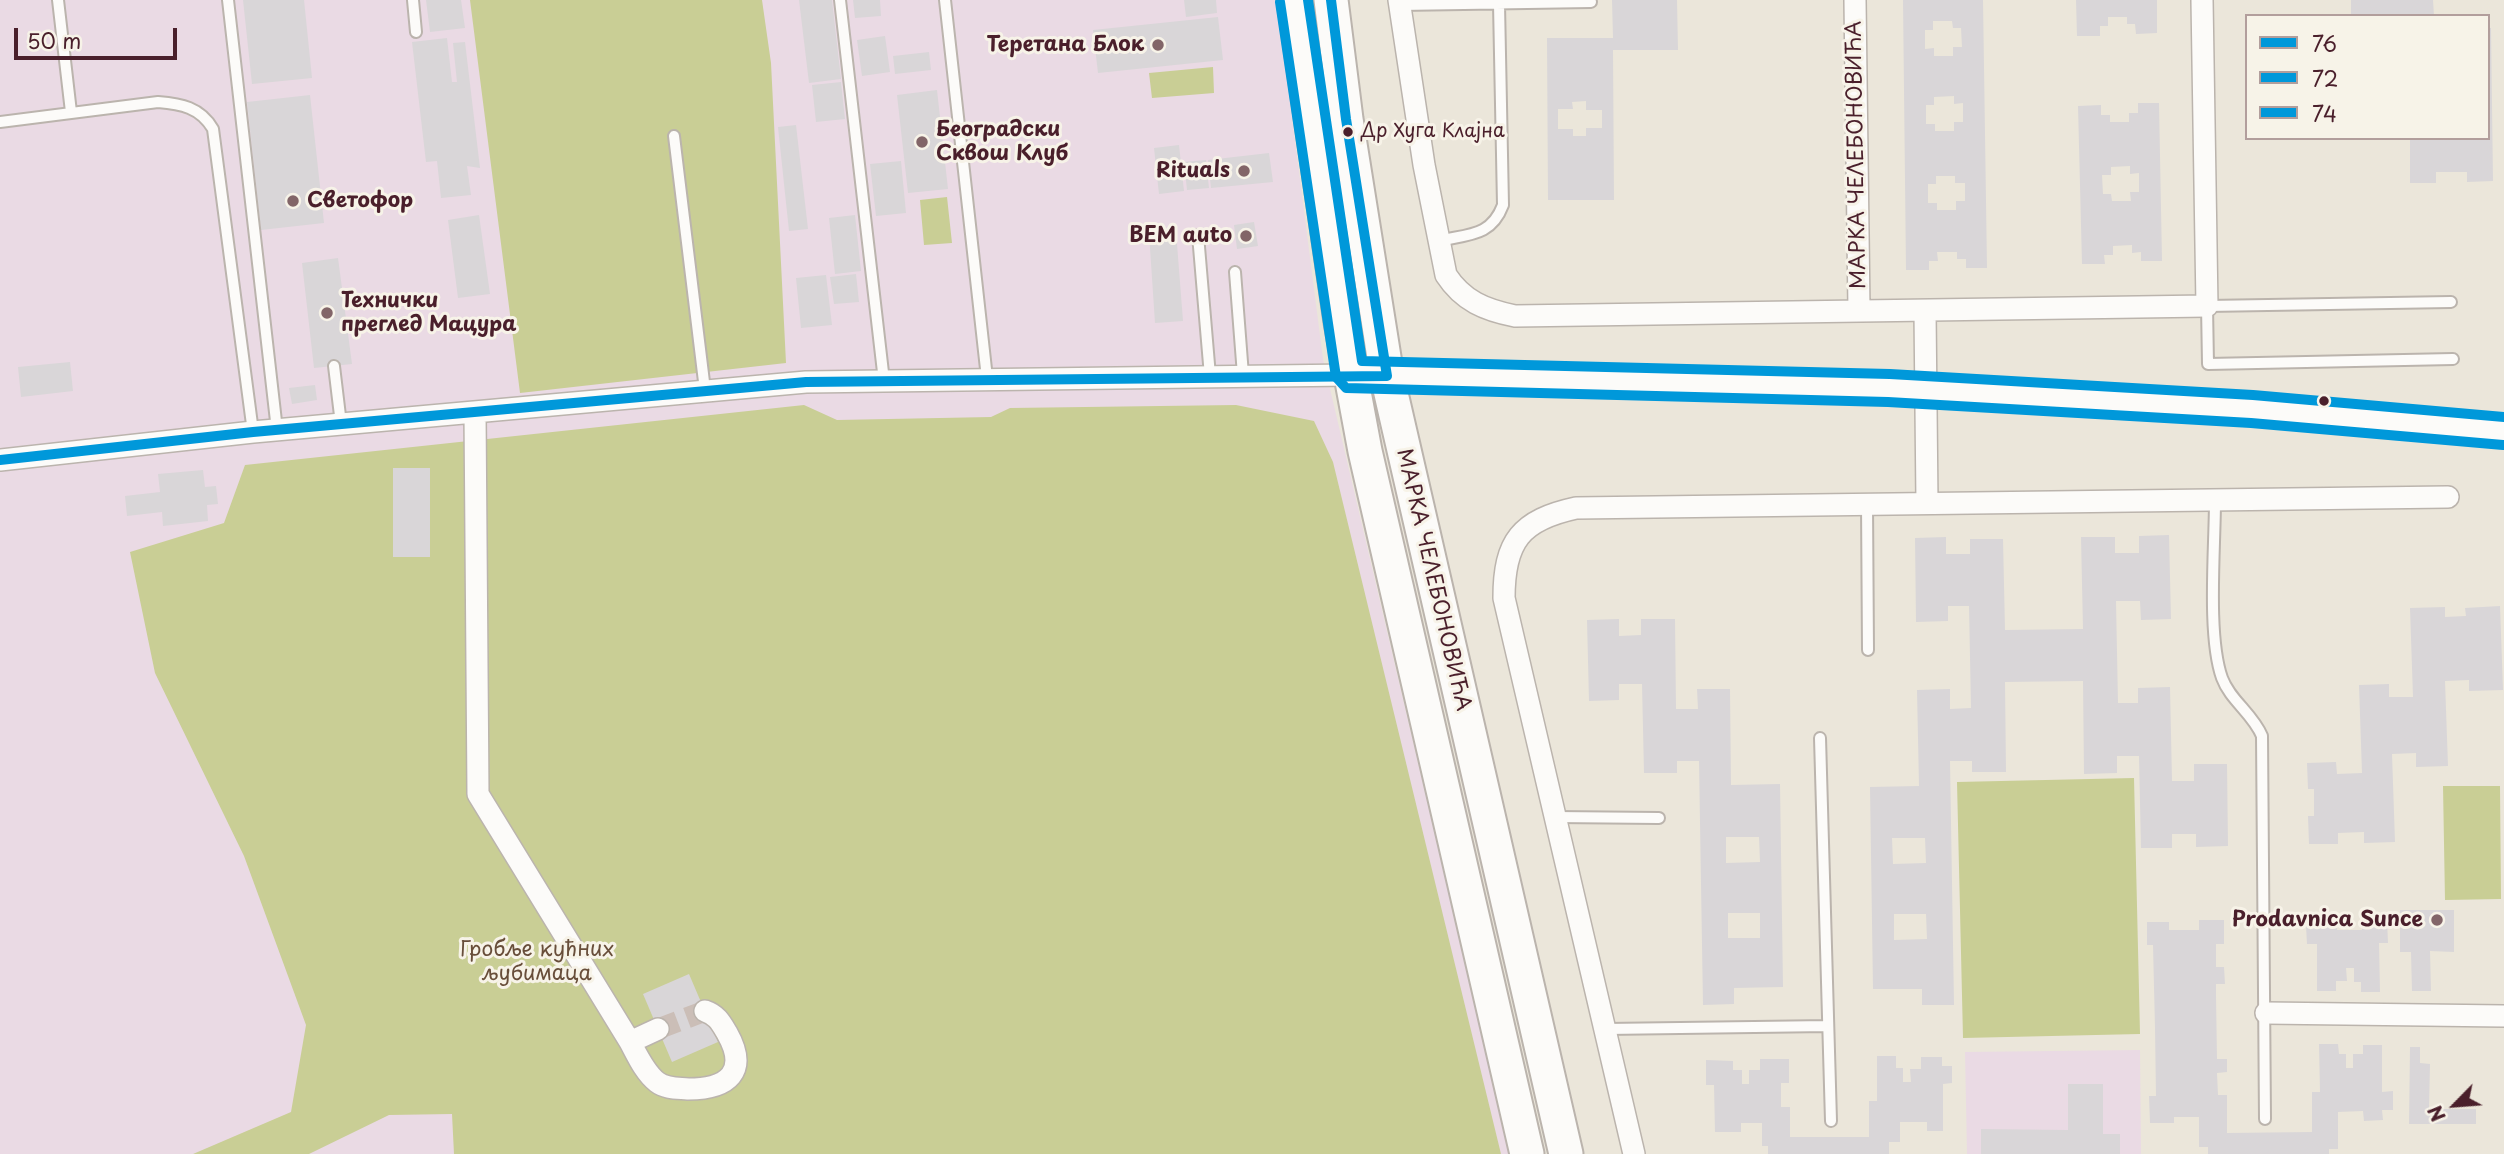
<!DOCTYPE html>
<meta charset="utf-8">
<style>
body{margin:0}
#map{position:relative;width:2504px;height:1154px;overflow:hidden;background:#ebe6da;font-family:"Playpen Sans",sans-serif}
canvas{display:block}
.legend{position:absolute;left:2245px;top:14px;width:245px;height:126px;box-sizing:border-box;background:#f7f3e8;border:2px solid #b29e9c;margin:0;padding:9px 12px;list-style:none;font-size:21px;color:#4a1f2b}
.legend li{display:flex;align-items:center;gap:14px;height:35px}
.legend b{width:35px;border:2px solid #b29e9c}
.north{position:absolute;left:2420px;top:1070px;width:70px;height:70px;-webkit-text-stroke:5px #f7f3e8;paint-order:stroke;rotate:245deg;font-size:19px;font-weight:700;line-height:28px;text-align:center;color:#4a1f2b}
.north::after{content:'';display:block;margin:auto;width:24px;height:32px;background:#4a1f2b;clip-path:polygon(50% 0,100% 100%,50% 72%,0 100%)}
.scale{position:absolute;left:14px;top:28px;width:163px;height:32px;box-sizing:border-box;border:4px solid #4a1f2b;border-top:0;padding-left:9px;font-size:21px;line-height:24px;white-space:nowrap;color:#4a1f2b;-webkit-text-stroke:5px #f7f3e8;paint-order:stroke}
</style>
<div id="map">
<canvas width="2504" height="1154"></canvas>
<ul class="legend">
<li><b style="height:9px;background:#0098da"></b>76</li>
<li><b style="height:9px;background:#0098da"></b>72</li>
<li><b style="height:9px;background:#0098da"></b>74</li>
</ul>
<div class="north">N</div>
<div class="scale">50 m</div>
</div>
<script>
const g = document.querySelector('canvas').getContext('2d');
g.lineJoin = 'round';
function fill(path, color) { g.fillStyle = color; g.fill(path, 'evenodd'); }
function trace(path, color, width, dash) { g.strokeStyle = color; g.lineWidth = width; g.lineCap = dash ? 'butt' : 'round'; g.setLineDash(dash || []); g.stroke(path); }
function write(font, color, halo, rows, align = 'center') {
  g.font = font + ' "Playpen Sans",sans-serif'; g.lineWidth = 6; g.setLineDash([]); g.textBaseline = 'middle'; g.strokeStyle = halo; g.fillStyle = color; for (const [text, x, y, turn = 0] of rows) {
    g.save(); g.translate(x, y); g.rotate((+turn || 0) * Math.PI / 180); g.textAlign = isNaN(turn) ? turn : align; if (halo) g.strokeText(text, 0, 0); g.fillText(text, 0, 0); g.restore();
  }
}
fill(new Path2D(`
 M0,0H1277L1323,359L1510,1154H0Z
 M2140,1050L2141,1154H1967L1965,1052Z`), '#eadae4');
fill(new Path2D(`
 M470,0H762L771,63L786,363L520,393Z
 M1213,67L1214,93L1152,98L1149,73Z
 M947,197L952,243L924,245L920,200Z
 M804,405L837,420L991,417L1010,408L1236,405L1314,421L1333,462L1501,1154H454L452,1114L389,1115L309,1154H193L291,1112L306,1025L244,856L155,673L130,552L224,523L245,465Z
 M2134,778L2140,1034L1963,1038L1957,782Z
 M2443,786H2500L2501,899L2445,900Z`), '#c9ce95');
fill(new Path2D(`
 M243,0H304L312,78L252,84Z
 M426,0H461L465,28L430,32Z
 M799,0H832L841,79L809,83Z
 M853,0H880L881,16L855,18Z
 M1184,0H1216L1217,13L1186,17Z
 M1612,0H1677L1678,50H1613L1614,200H1548L1547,38H1613ZM1586,101V110H1602V128H1586V136H1573V129H1558V109H1573L1572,102Z
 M1903,0H1983L1987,268H1966V259H1957V252H1937L1938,261H1929V270H1906ZM1933,21H1952L1953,28H1961L1962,47H1953V56H1934V48L1925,49V30H1933ZM1954,96V104L1963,103V122H1954V131H1935V124H1926V105H1934V97ZM1936,176H1955V183H1965V201H1956V210H1937V203H1928V184H1936Z
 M2076,0H2157V33L2136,34L2135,24H2127V17H2108V26H2100V36H2077Z
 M2351,0H2433L2434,16H2351Z
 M1218,17L1223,60L1098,73L1093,30Z
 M2488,28H2491L2493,181L2467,182V172H2436V183H2410V138H2488Z
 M885,36L890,72L862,76L857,40Z
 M447,38L452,82H457L453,43L465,42L480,168L467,166L471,195L441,198L437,161L426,162L412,42Z
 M929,52L931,70L895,74L893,56Z
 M841,82L845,119L816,122L812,85Z
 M937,90L948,189L908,193L897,95Z
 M310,95L324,223L261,230L247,102Z
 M2138,103H2159L2162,261H2141V252L2132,253V245L2113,246V255H2104L2105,264H2082L2078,106L2101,105V115H2110V122H2129V113H2138ZM2130,166V174L2139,173V192H2130L2131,201H2112L2111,194H2103L2102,175H2111V167Z
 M796,125L808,229L789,231L778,127Z
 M1179,145L1184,191L1159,194L1154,148Z
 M1269,153L1273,182L1211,188L1208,160Z
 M1206,160L1209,188L1187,190L1184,162Z
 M901,161L906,213L876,216L870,164Z
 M479,215L490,294L458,298L448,220Z
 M855,215L861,271L835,274L829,218Z
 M1254,222L1258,246L1237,249L1234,225Z
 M1176,231L1183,321L1155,323L1149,233Z
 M338,258L352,364L314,368L302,263Z
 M856,274L859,302L834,304L830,277Z
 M826,275L832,325L801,328L796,278Z
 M70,362L73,391L21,397L18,367Z
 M315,385L317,400L292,404L289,388Z
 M393,468H430V557H393Z
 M203,470L205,487L216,486L218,504L207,505L208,521L163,526L162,512L127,516L125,496L160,492L158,474Z
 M2169,535L2171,619L2141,620L2140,601H2116L2118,703H2138V688L2170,687L2172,781H2194V764H2227L2228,846L2196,847V834H2172V848H2141L2139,756H2117V773L2084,774L2083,681L2005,682L2006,772H1972V761H1950L1954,1005H1922V989H1873L1870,787L1919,786L1917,690L1950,689V709L1971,708L1969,606H1948V621L1916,622L1915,538L1946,537V554H1970V539H2003L2005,630L2083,629L2081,537H2115V553H2139V536ZM1892,838H1925L1926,863L1893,864ZM1894,914H1926L1927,939L1894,940Z
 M2500,606L2503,690L2469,691V680L2445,681L2448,766L2416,767V753L2392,754L2395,842L2364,843V832L2338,833V844H2309L2308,816H2314V789H2308L2307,763L2336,762L2337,774L2362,773L2359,685L2389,684V697H2413L2410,608L2445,607V617L2466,616L2465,608Z
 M1619,619V636L1641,635V619H1675L1676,709H1698L1697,689H1730L1731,785L1780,784L1783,987L1734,988V1004L1703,1005L1699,761H1677V773H1644L1642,684H1619V700L1589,701L1587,620ZM1726,837H1759L1760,862L1726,863ZM1728,913H1760V938H1728Z
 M2400,910H2454V952L2430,951L2431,991H2412L2411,952H2400Z
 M2317,918H2337V930H2362V920L2387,919L2388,943H2379L2380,992H2361V982H2354V968H2346L2347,981H2336V991H2317V944H2307L2306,926H2317Z
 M2199,920H2224V944H2216V967H2224L2225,984H2216V996L2217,1059H2227V1072L2217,1073L2218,1095H2227V1133L2312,1132V1092H2320L2319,1044H2338L2339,1054H2346V1068H2353V1054H2363V1045H2382V1092L2393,1091V1110H2382L2383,1120L2364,1121L2363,1111L2338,1112V1149H2329V1154H2208V1147H2199V1117H2174V1123H2150L2149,1096H2156L2155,1028L2153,945H2147V922H2169V930H2199Z
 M689,974L718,1042L672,1062L643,994Z
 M2410,1047H2420V1063L2430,1064L2429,1109H2476V1124H2409Z
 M1877,1056H1896V1068H1903V1082H1911L1910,1069H1921V1057H1942V1066H1952V1083L1943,1084V1131H1927V1122H1900V1142H1889V1154H1768V1146H1762V1123H1741V1132H1715L1714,1085H1706V1060L1733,1061V1070H1742V1084H1749V1070H1760V1059H1789V1083H1781V1107H1790V1137H1869V1101H1877Z
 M2068,1084H2103V1134H2120V1154H1981V1129L2068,1130Z`), '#d9d6d8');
trace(new Path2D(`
 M658,1029L705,1011`), '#cbbeb7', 21, [21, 10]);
const lane = new Path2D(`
 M58,0L71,112
 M228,0L277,430
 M413,0L416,32
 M840,0L884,381
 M945,0L987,378
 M1400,5L1591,2
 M0,122L158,102C181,104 200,107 213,129L253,432
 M674,136L705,390
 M1198,235L1210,376
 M1438,241C1468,234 1491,237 1503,205L1499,4
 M1235,272L1243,375
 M2451,302L2207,306L2208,364L2453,359
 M334,366L341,424
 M2215,500C2215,548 2207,636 2222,678C2230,700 2253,714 2262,736L2265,1119
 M1867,504L1868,650
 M1820,738L1831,1121
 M1555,817L1659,818
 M1606,1029L1828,1026`);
const street = new Path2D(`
 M1399,0L1424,165L1446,275C1463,301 1485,310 1515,316L2207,306L2202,0
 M1855,0L1859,310
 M1925,311L1927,503
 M475,412L478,794L630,1042
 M0,460L253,432L806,382L1350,375
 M2266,1013L2504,1016
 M658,1029L630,1042C637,1055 645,1073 657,1082C666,1089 678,1088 688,1089C728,1089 749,1072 727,1033C721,1023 717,1015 705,1011
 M1634,1154L1504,598C1504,541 1521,520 1576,508L2448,497`);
const secondary = new Path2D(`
 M1364,375L1889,388L2252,409L2504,431`);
const primary = new Path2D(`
 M1294,0L1341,322L1365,451L1527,1154
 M1331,0L1346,119L1387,376L1566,1154`);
trace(lane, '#bbb4ad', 14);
trace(street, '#bbb4ad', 24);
trace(secondary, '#bbb4ad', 33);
trace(primary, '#bbb4ad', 37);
trace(lane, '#fcfbf9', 10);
trace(street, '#fcfbf9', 21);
trace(secondary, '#fcfbf9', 30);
trace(primary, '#fcfbf9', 33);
trace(new Path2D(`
 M0,460L253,432L806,382L1387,376L1346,119L1331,0`), '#0098da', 10);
trace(new Path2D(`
 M1280,2L1336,377L1346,388L1888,402L2251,423L2503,445`), '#0098da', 10);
trace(new Path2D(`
 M1308,0L1362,361L1890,374L2253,395L2504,417`), '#0098da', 10);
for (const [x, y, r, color] of [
 [1158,45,7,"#826568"],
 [1348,132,6,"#4a1f2b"],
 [922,142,7,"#826568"],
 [1244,171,7,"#826568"],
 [293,201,7,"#826568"],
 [1246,236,7,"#826568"],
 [327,313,7,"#826568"],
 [2324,401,6,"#4a1f2b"],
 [2437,920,7,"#826568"]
]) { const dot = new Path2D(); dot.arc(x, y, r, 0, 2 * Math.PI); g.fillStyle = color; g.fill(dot); trace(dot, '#f7f3e8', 2.5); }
write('19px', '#4a1f2b', '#f7f3e8', [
 ["Др Хуга Клајна",1361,132]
], 'left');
write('bold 21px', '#4a1f2b', '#f7f3e8', [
 ["Теретана Блок",1144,45],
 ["Београдски",936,130,"left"],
 ["Сквош Клуб",936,154,"left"],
 ["Rituals",1230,171],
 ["Светофор",307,201,"left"],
 ["BEM auto",1232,236],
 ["Технички",341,301,"left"],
 ["преглед Мацура",341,325,"left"],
 ["Prodavnica Sunce",2423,920]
], 'right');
write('21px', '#4a1f2b', '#f7f3e8', [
 ["МАРКА ЧЕЛЕБОНОВИЋА",1857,155,-91],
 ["МАРКА ЧЕЛЕБОНОВИЋА",1433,580,77]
]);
write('21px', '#684e3a', '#f7f3e8', [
 ["Гробље кућних",537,950],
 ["љубимаца",537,974]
]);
</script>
